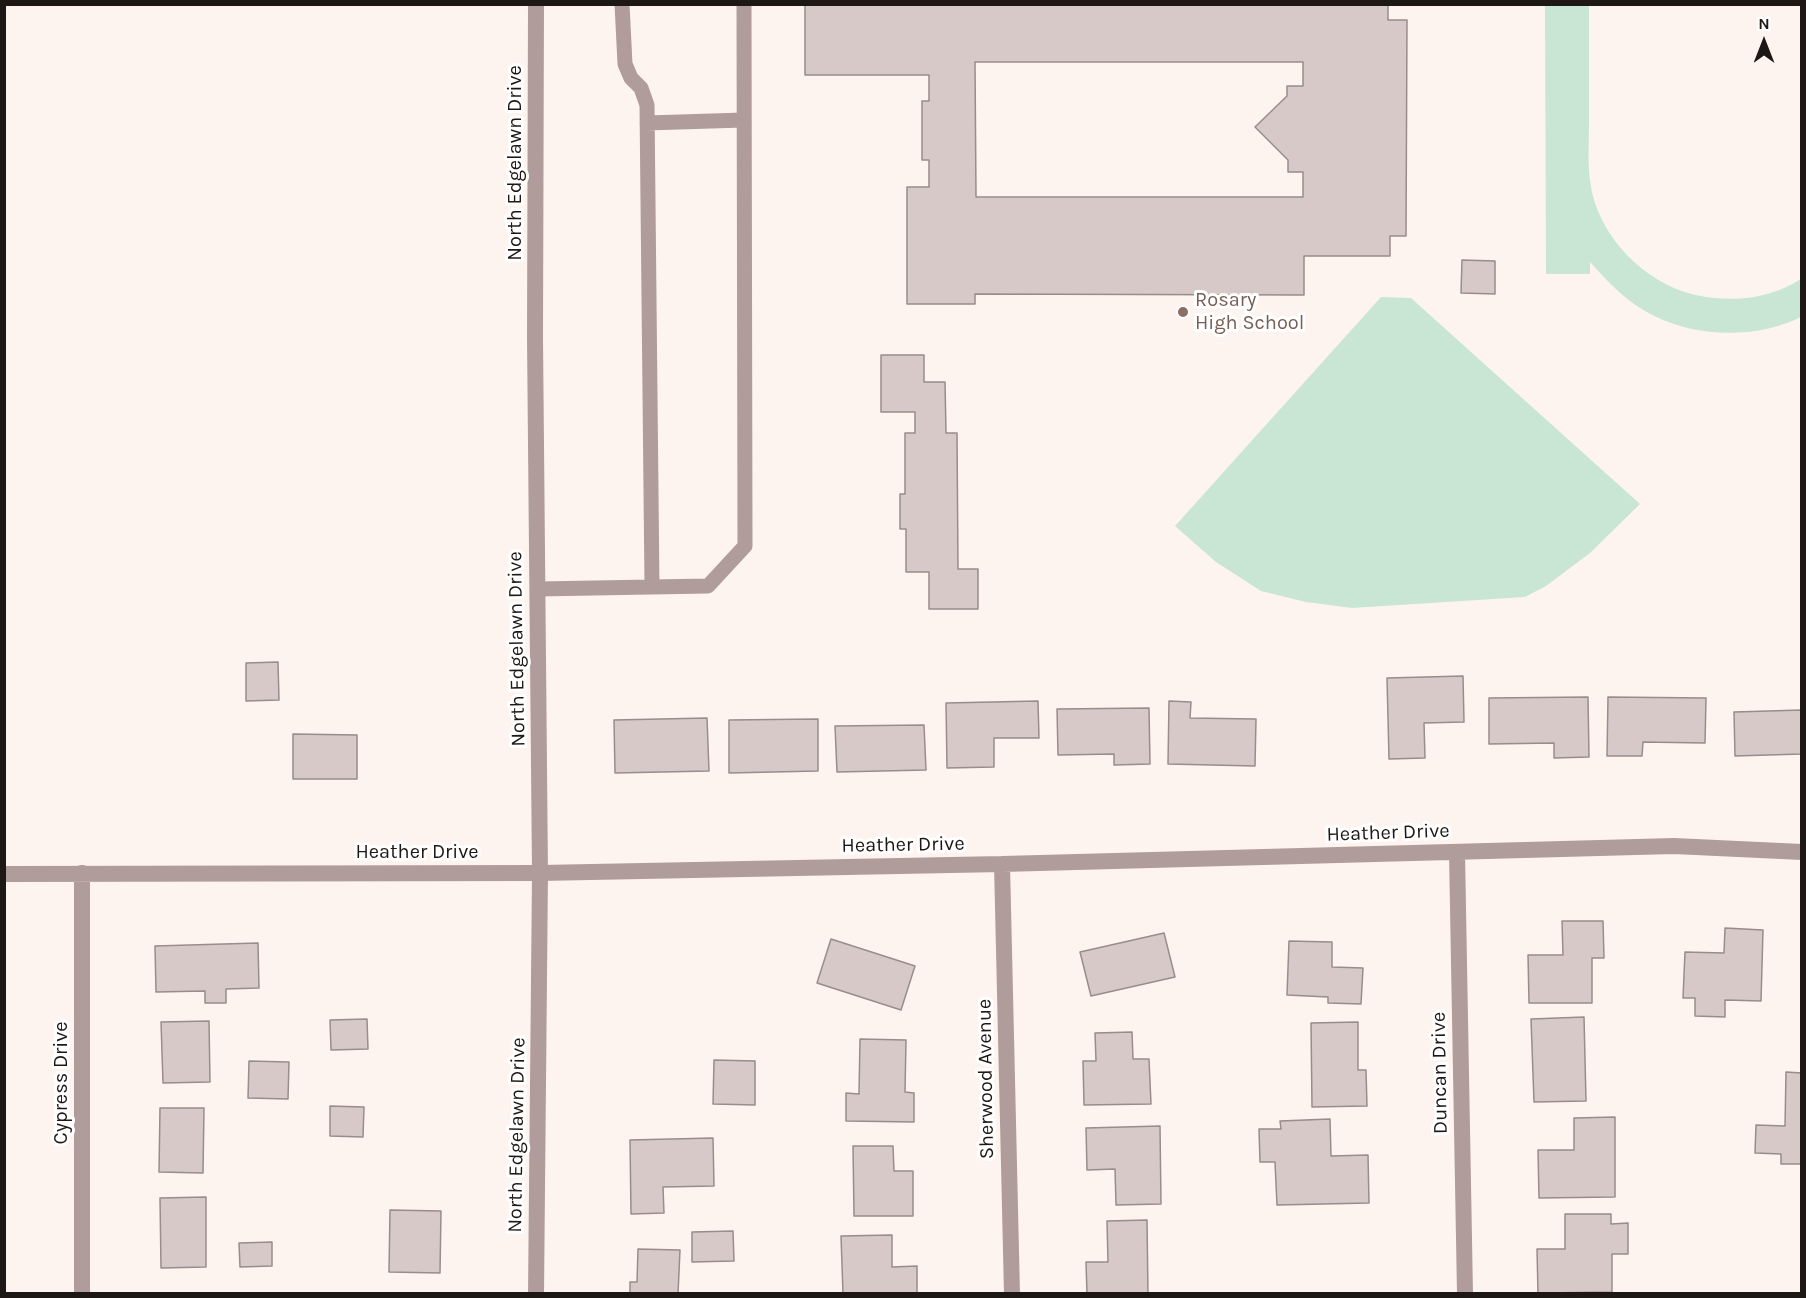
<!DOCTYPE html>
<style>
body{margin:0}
#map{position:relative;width:1806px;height:1298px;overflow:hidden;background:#fef4ef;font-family:Karla,sans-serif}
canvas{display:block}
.frame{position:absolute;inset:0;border:6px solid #1d1816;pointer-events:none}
.north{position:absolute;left:1734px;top:12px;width:60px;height:60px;-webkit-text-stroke:4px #fff;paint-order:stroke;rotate:0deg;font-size:16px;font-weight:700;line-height:24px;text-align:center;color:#1d1816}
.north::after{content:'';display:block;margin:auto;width:21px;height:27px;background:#1d1816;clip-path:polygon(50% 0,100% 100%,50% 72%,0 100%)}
</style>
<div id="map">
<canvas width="1806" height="1298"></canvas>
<div class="frame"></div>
<div class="north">N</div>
</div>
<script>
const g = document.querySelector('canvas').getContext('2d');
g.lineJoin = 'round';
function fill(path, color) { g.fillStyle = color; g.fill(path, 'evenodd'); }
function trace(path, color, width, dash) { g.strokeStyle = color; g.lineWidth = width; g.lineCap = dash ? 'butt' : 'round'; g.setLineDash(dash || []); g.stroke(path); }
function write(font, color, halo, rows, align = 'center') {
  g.font = font + ' Karla,sans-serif'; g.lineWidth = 6; g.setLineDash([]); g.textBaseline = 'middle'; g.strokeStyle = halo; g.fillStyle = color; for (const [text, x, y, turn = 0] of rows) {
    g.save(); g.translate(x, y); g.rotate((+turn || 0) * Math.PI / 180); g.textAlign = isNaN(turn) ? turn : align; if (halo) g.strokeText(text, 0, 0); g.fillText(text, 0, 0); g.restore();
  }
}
fill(new Path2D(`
 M1545,5H1589C1589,44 1589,84 1589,123C1589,144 1587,166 1591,187C1600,238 1646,284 1696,295C1732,303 1770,299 1801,279V317C1754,340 1691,338 1645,311C1624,299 1606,280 1590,262V274H1546Z
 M1381,297L1411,298L1640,504L1590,553L1546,586L1525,597L1352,608L1306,602L1261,591L1216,562L1175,526Z`), '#c8e6d3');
const building = new Path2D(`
 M805,4H1388V20H1407L1406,236H1390V256H1304V295L975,294V304H907V187H929V160H922V101H929V75H805ZM975,62H1303V86H1287V96L1255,127L1288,160V172H1303V197H976Z
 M1462,260L1495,261V294L1461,293Z
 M881,355H924V382H945L946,433H957L958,569H978V609H929V572H906V529H900V494H905V433H915V412H881Z
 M278,662L279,700L246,701V663Z
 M1463,676L1464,722L1424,723L1425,758L1389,759L1387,678Z
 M1588,697L1589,757L1554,758V743L1489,744V698Z
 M1608,697L1706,698L1705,743L1643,742L1642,756H1607Z
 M1038,701L1039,738H994V767L947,768L946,703Z
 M1169,701L1191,702L1190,718L1256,719L1255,766L1168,764Z
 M1149,708L1150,764L1114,765V754L1058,755L1057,709Z
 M1802,710V754L1735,756L1734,712Z
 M707,718L709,771L615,773L614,720Z
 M818,719V771L729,773V720Z
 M924,725L926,770L837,772L835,726Z
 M293,734L357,735V779H293Z
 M1562,921H1603L1604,958H1592V1003H1529L1528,955H1563Z
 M1725,928L1763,930L1761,1001L1725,1000V1017L1695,1016V998H1683L1685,952L1724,953Z
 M1164,933L1175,977L1091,996L1080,952Z
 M831,939L915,966L901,1010L817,983Z
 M1289,941L1332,942V967L1363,968L1361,1004L1328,1003V997L1287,995Z
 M258,943L259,988L226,989V1003H205V991L156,992L155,946Z
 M1584,1017L1586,1101L1534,1102L1531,1019Z
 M367,1019L368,1049L331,1050L330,1020Z
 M209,1021L210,1082L163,1083L161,1022Z
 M1358,1022V1070H1366L1367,1106L1312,1107L1311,1023Z
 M1132,1032L1133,1059H1149L1151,1104L1084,1105L1083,1061H1096L1095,1033Z
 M860,1039L906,1040L905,1092L914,1093V1122L846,1121V1093L859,1094Z
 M714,1060L755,1061V1105L713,1104Z
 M249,1061L289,1062L288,1099L248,1098Z
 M1786,1072L1802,1073V1164H1781V1154L1755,1153L1756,1125L1785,1126Z
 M330,1106L364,1107L363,1137L330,1136Z
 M160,1108H204L203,1173L159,1172Z
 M1615,1117V1197L1539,1198L1538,1150H1574V1118Z
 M1330,1119L1331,1156L1368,1155L1369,1203L1277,1205L1275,1162H1260L1259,1129H1281L1280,1121Z
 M1160,1126L1161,1204L1116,1205L1115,1169L1087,1170L1086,1128Z
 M713,1138L714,1186L663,1187L664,1213L631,1214L630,1140Z
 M853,1146H893L894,1171H913V1216H854Z
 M206,1197V1267L161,1268L160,1198Z
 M390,1210L441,1211L440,1273L389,1272Z
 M1565,1214H1611V1224L1628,1223V1254H1612V1292L1538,1293L1537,1249H1565Z
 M1147,1220L1148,1294H1087L1086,1262H1108L1107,1221Z
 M733,1231L734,1261L692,1262V1232Z
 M892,1235V1267L917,1266V1294H843L841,1236Z
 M272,1242V1266L240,1267L239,1243Z
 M638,1249L680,1250L678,1294H630V1282H637Z`);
fill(building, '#d7c9c7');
trace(building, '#998c8a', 1.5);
trace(new Path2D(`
 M622,4L625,64L631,78L641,88L647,105L652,587
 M647,123L744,120
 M538,589L708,586L745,546L744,4`), '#b09d9b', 15);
trace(new Path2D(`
 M1457,852L1465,1294
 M1002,864L1012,1294
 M82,873V1294
 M4,874L540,873L1002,864L1674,846L1802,852`), '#b09d9b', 16);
trace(new Path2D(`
 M536,4L535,337L540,873L536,1294`), '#b09d9b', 16);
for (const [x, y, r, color] of [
 [1183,312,6,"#8d6e63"]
]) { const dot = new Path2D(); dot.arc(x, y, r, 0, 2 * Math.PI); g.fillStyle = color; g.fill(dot); trace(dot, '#fff', 2); }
write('20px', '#1d1816', '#fff', [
 ["North Edgelawn Drive",515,163,-90],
 ["North Edgelawn Drive",517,649,-91],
 ["Heather Drive",1388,833,-2],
 ["Heather Drive",903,845,-1],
 ["Heather Drive",417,852],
 ["Duncan Drive",1440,1073,-91],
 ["Sherwood Avenue",986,1079,-91],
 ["Cypress Drive",61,1083,-90],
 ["North Edgelawn Drive",517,1135,-89]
]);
write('20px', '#785e54', '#fff', [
 ["Rosary",1195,300],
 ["High School",1195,323]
], 'left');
</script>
